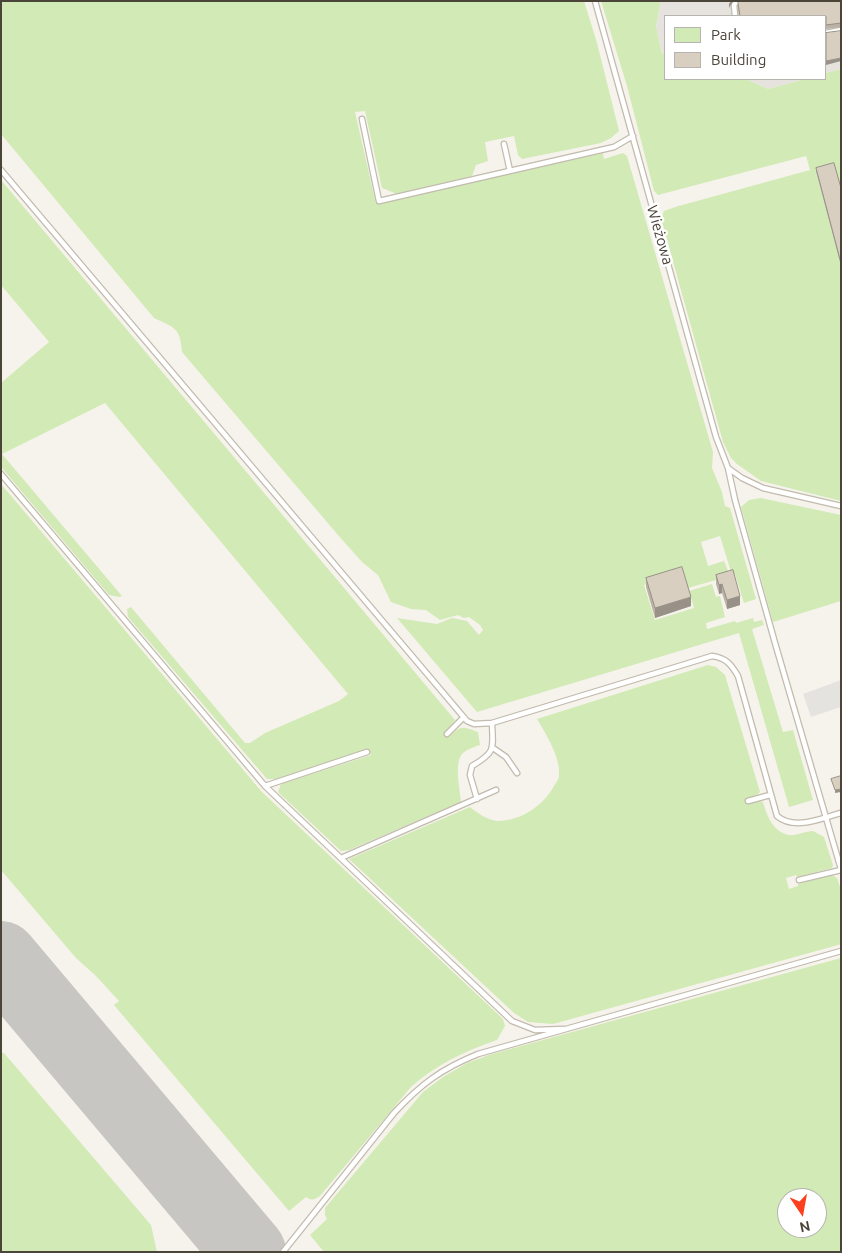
<!DOCTYPE html>
<meta charset="utf-8">
<style>
body{margin:0}
#map{position:relative;width:842px;height:1253px;overflow:hidden;background:#f6f3ec;font-family:Ubuntu,sans-serif}
canvas{display:block}
.frame{position:absolute;inset:0;border:2px solid #4b4439;pointer-events:none}
.legend{position:absolute;left:664px;top:15px;width:162px;height:65px;box-sizing:border-box;background:#fff;border:1px solid #b7b4b0;margin:0;padding:6px 9px;list-style:none;font-size:15px;color:#4b4439}
.legend li{display:flex;align-items:center;gap:10px;height:25px}
.legend b{width:25px;border:1px solid #b7b4b0}
.north{position:absolute;left:777px;top:1188px;width:50px;height:50px;box-sizing:border-box;background:#fff;border:1px solid #b7b4b0;border-radius:50%;rotate:168deg;font-size:14px;font-weight:700;line-height:20px;text-align:center;color:#4b4439}
.north::after{content:'';display:block;margin:auto;width:18px;height:22px;background:#fc3f1d;clip-path:polygon(50% 0,100% 100%,50% 72%,0 100%)}
</style>
<div id="map">
<canvas width="842" height="1253"></canvas>
<div class="frame"></div>
<ul class="legend">
<li><b style="height:14px;background:#d2eab5"></b>Park</li>
<li><b style="height:14px;background:#d8cfc1"></b>Building</li>
</ul>
<div class="north">N</div>
</div>
<script>
const g = document.querySelector('canvas').getContext('2d');
g.lineJoin = 'round';
function fill(path, color) { g.fillStyle = color; g.fill(path, 'evenodd'); }
function trace(path, color, width, dash) { g.strokeStyle = color; g.lineWidth = width; g.lineCap = dash ? 'butt' : 'round'; g.setLineDash(dash || []); g.stroke(path); }
function write(font, color, halo, rows, align = 'center') {
  g.font = font + ' Ubuntu,sans-serif'; g.lineWidth = 5; g.setLineDash([]); g.textBaseline = 'middle'; g.strokeStyle = halo; g.fillStyle = color; for (const [text, x, y, turn = 0] of rows) {
    g.save(); g.translate(x, y); g.rotate((+turn || 0) * Math.PI / 180); g.textAlign = isNaN(turn) ? turn : align; if (halo) g.strokeText(text, 0, 0); g.fillText(text, 0, 0); g.restore();
  }
}
fill(new Path2D(`
 M661,1H841V69L826,73V16H666V59L663,57L656,26Z
 M746,79H805L768,89Z`), '#e6e2dd');
fill(new Path2D(`
 M1,1H584L597,43L619,131L611,138L601,143L522,159L518,155L514,136L485,142L488,161L476,165L472,176L397,194L382,188L365,111L355,112L376,204L603,153L604,159L623,153L627,156L713,452L712,468L722,492L725,506L730,508L756,599L744,603L735,574L732,575L720,536L701,542L708,566L724,561L730,576L688,588L684,573L644,585L655,620L694,608L689,591L712,584L716,597L720,596L725,617L706,623L707,629L735,621L736,623L753,618L754,622L762,620L764,625L752,629L783,732L793,730L813,800L789,807L739,633L477,712L397,618L437,624L452,618L467,621L479,635L483,630L480,625L469,617L464,618L458,615L440,620L426,610L411,609L391,602L378,575L362,562L338,535L182,352C180,327 175,328 154,318L1,134Z
 M601,1H661L656,26L662,54H666V79H746L768,89L805,79H826V73L841,69V501L761,481L737,464L731,458L723,442L661,218L664,211L675,207L810,170L806,156L658,195L654,191L627,86Z
 M1,180L455,720L445,733L449,737C461,725 462,726 478,732L480,745C474,747 467,749 462,754C454,763 460,790 461,802L349,850L341,851L278,792L281,784L371,755L369,749L276,779H267L128,617L127,609L131,607L245,743H250L265,733L339,701L348,694L105,403L2,454L122,596L119,597L109,595L1,467V383L49,342L1,285Z
 M1,484L262,792L503,1019L505,1026L497,1040C465,1051 437,1064 411,1087L320,1196C314,1200 312,1201 306,1197L289,1211L114,1005L119,1001L96,976L76,958L1,870Z
 M761,498L841,515V601L773,622L741,507L749,500Z
 M708,665L716,667L725,675L760,792L757,795L746,799L748,804L759,801L763,802C767,816 773,832 789,835C796,836 806,831 813,831L824,837L833,865L832,868L797,877L796,875L786,878L789,889L798,886V884L832,875L837,878L841,890V944L838,945L553,1024L528,1022L514,1013L349,859L470,807C477,813 488,820 497,821C521,821 543,806 554,786C556,783 559,779 559,776C561,758 546,734 537,719Z
 M841,958V1252H324L310,1235L327,1219L325,1215V1208L423,1092L443,1077L467,1063L492,1054ZM787,1198H817V1228H787Z
 M1,1053H4L151,1225L157,1252H1Z`), '#d2eab5');
fill(new Path2D(`
 M841,680V707L811,717L803,694Z`), '#e5e3e0');
trace(new Path2D(`
 M1,958L249,1252`), '#c8c6c3', 74);
const service = new Path2D(`
 M595,1L716,437L728,468L735,500L775,643L841,869
 M735,16L734,5L737,1
 M826,33L841,30
 M362,119L379,201L614,147L633,136
 M504,144L510,171
 M1,170L467,721L474,724L492,723L712,656C726,658 731,664 738,676L777,816C795,831 821,818 841,813
 M728,468L742,478L763,488L841,506
 M1,474L265,786L512,1021L535,1030L564,1029
 M447,734L463,718
 M493,748L506,757L517,773
 M265,786L367,752
 M477,799L470,775L472,766C496,752 493,749 492,723
 M748,801L770,795
 M341,858L496,790
 M799,880L841,870
 M283,1252L394,1113C421,1084 441,1069 478,1054L841,951`);
trace(service, '#c2bbae', 7);
trace(service, '#fff', 4.5);
fill(new Path2D(`
 M841,1V27L826,29V16H739L738,6V3Z
 M816,168L841,188V266L816,171Z
 M716,575L740,605L727,609L722,593L719,594L716,584Z
 M646,578L691,606L655,618L646,587Z`), '#bab2a6');
fill(new Path2D(`
 M731,1H733L729,8V4Z
 M841,58V61L826,65V61Z
 M722,584V593L719,594V585Z
 M740,596V605L727,609V600Z
 M691,597V606L655,618V608Z
 M841,789V792L835,793V790Z`), '#979187');
const building = new Path2D(`
 M739,1H841V23L826,25V16H740L738,3Z
 M841,31V58L826,61V33Z
 M834,163L841,188V263L816,168Z
 M682,567L691,597L655,608L646,578Z
 M733,570L740,596L727,600L722,584L719,585L716,575Z
 M841,776V789L835,790L831,779Z`);
fill(building, '#d8cfc1');
trace(building, '#979187', 1);
write('15px', '#4b4439', '#fff', [
 ["Wieżowa",660,235,74]
]);
</script>
